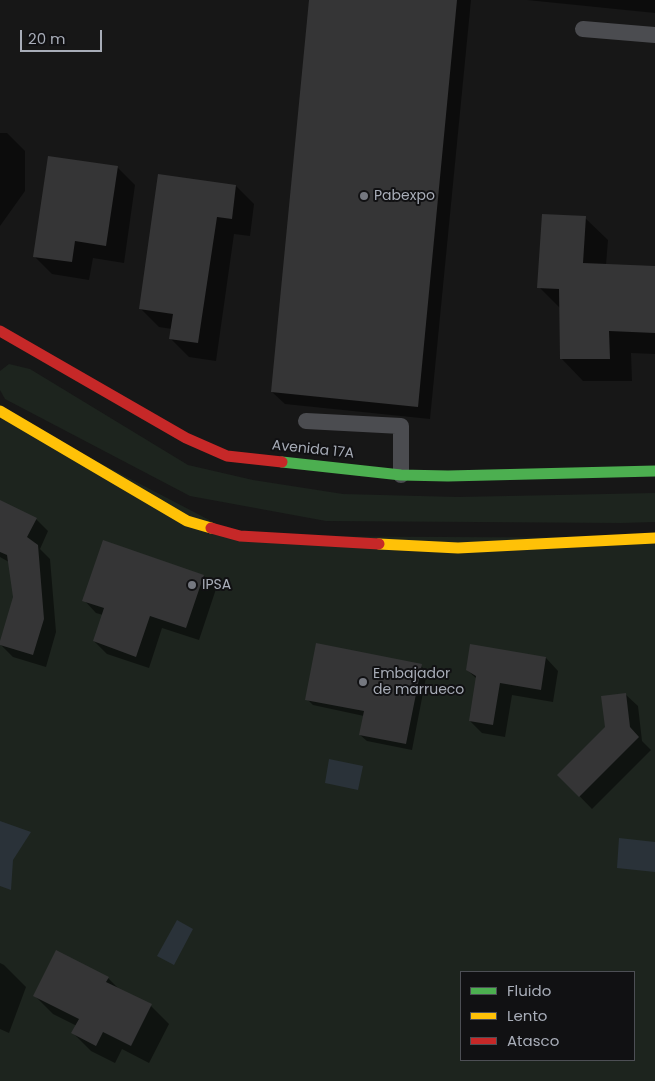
<!DOCTYPE html>
<style>
body{margin:0}
#map{position:relative;width:655px;height:1081px;overflow:hidden;background:#171717;font-family:Poppins,sans-serif}
canvas{display:block}
.legend{position:absolute;left:460px;top:971px;width:175px;height:90px;box-sizing:border-box;background:#111113;border:1px solid #4d4f55;margin:0;padding:6px 9px;list-style:none;font-size:15px;color:#a8adb8}
.legend li{display:flex;align-items:center;gap:10px;height:25px}
.legend b{width:25px;border:1px solid #4d4f55}
.scale{position:absolute;left:20px;top:30px;width:82px;height:22px;box-sizing:border-box;border:2px solid #a8adb8;border-top:0;padding-left:6px;font-size:15px;line-height:18px;white-space:nowrap;color:#a8adb8;-webkit-text-stroke:4px #111113;paint-order:stroke}
</style>
<div id="map">
<canvas width="655" height="1081"></canvas>
<ul class="legend">
<li><b style="height:6px;background:#4caf50"></b>Fluido</li>
<li><b style="height:6px;background:#ffc107"></b>Lento</li>
<li><b style="height:6px;background:#c62828"></b>Atasco</li>
</ul>
<div class="scale">20 m</div>
</div>
<script>
const g = document.querySelector('canvas').getContext('2d');
g.lineJoin = 'round';
function fill(path, color) { g.fillStyle = color; g.fill(path, 'evenodd'); }
function trace(path, color, width, dash) { g.strokeStyle = color; g.lineWidth = width; g.lineCap = dash ? 'butt' : 'round'; g.setLineDash(dash || []); g.stroke(path); }
function write(font, color, halo, rows, align = 'center') {
  g.font = font + ' Poppins,sans-serif'; g.lineWidth = 4; g.setLineDash([]); g.textBaseline = 'middle'; g.strokeStyle = halo; g.fillStyle = color; for (const [text, x, y, turn = 0] of rows) {
    g.save(); g.translate(x, y); g.rotate((+turn || 0) * Math.PI / 180); g.textAlign = isNaN(turn) ? turn : align; if (halo) g.strokeText(text, 0, 0); g.fillText(text, 0, 0); g.restore();
  }
}
fill(new Path2D(`
 M9,364L30,369L188,465L253,480L343,494L458,497L655,493V522L621,523L326,521L190,496L5,399L0,390V371Z
 M0,411L240,536L655,538V1081H0ZM461,972H634V1060H461Z`), '#1d241e');
fill(new Path2D(`
 M329,759L363,766L358,790L325,783Z
 M0,821L31,832L13,860L11,890L0,886Z
 M619,838L655,842V872L617,868Z
 M177,920L193,929L174,965L157,956Z`), '#2a3239');
fill(new Path2D(`
 M310,0H471L430,419L285,404L272,392Z
 M527,0H655V13Z
 M0,133H7L25,151V191L0,226Z
 M117,167L135,185L124,263L93,258L89,280L52,274L34,256Z
 M236,186L254,204L250,236L234,234L216,361L189,357L171,339L172,329L159,327L141,309Z
 M585,218L608,240L606,265L655,268V354L631,353L632,381H583L561,358V309L539,287Z
 M0,502L36,519L48,531L40,549L50,559L56,632L46,667L13,657L0,644L14,597L9,562L0,557Z
 M104,541L204,576L216,589L199,640L162,628L149,668L107,654L94,641L103,615L96,613L84,600Z
 M546,658L558,671L553,702L512,695L505,737L482,733L470,721L477,679L467,670Z
 M421,666L427,672L412,750L367,741L360,735L364,716L313,705L307,699Z
 M625,694L638,706L642,741L651,750L592,809L559,775L606,728Z
 M0,963L4,965L26,987L9,1033L0,1029Z
 M108,978L120,990L151,1006L169,1024L149,1063L122,1049L115,1063L91,1051L73,1033L77,1026L53,1014L35,996Z`), '#0007');
fill(new Path2D(`
 M309,0H457L418,407L271,392Z
 M48,156L118,166L106,246L75,241L72,262L33,257Z
 M158,174L236,185L232,219L217,217L198,343L169,339L173,314L139,309Z
 M542,214L586,216L583,263L655,266V333L609,331L610,359H560L559,289L537,288Z
 M0,500L37,518L27,537L38,545L44,619L33,655L0,645V641L13,597L7,555L0,552Z
 M103,540L204,575L186,628L150,616L136,657L93,641L104,608L82,601Z
 M316,643L422,664L406,744L359,735L364,711L305,700Z
 M470,644L546,657L541,690L500,683L493,725L469,721L476,676L466,670Z
 M626,693L630,727L639,737L579,797L557,775L605,727L601,696Z
 M56,950L109,977L106,982L152,1004L131,1046L103,1032L96,1046L71,1033L79,1019L33,996Z`), '#353536');
trace(new Path2D(`
 M583,29L655,35
 M306,421L401,426V475`), '#4b4c50', 16);
trace(new Path2D(`
 M282,462L401,475L448,476L655,471`), '#4caf50', 11);
trace(new Path2D(`
 M0,411L187,521L211,528
 M379,544L458,548L655,538`), '#ffc107', 11);
trace(new Path2D(`
 M0,331L186,438L227,456L282,462
 M211,528L240,536L379,544`), '#c62828', 11);
for (const [x, y, r, color] of [
 [364,196,5,"#757880"],
 [192,585,5,"#757880"],
 [363,682,5,"#757880"]
]) { const dot = new Path2D(); dot.arc(x, y, r, 0, 2 * Math.PI); g.fillStyle = color; g.fill(dot); trace(dot, '#111113', 2); }
write('14px', '#a8adb8', '#111113', [
 ["Pabexpo",374,196],
 ["IPSA",202,585],
 ["Embajador",373,674],
 ["de marrueco",373,690]
], 'left');
write('14px', '#a8adb8', '#111113', [
 ["Avenida 17A",313,450,6]
]);
</script>
